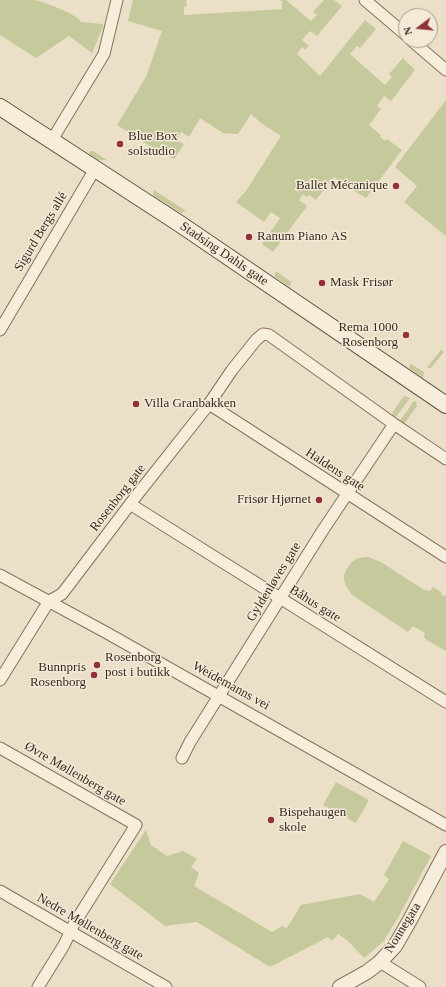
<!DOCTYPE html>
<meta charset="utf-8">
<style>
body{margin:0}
#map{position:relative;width:446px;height:987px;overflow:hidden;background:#ebdfc8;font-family:Georgia,serif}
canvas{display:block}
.north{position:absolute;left:398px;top:8px;width:40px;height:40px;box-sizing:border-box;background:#f3ead7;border:1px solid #a89e8e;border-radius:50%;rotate:254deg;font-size:11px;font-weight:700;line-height:16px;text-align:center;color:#382b21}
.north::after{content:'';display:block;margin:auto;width:14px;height:18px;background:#913237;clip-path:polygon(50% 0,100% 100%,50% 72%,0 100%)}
</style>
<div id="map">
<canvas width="446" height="987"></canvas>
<div class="north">N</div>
</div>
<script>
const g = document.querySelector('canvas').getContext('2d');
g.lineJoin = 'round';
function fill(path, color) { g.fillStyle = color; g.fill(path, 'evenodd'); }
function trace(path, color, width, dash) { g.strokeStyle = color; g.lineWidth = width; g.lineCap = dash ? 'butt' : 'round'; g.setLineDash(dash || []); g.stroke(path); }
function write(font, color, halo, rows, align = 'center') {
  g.font = font + ' Georgia,serif'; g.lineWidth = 3; g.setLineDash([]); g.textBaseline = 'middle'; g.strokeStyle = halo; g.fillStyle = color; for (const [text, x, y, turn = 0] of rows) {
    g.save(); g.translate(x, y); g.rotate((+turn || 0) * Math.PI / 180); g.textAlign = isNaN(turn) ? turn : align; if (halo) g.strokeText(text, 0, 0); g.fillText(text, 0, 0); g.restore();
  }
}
fill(new Path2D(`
 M0,0C11,0 24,0 35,0C44,2 77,14 81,22L103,24V27L92,53L69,36L36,58L0,35Z
 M133,0H186L187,6L184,7V15L282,9V1L278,0H286L311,21L317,15L313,12L324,0H334L342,6L317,36L310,31L302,40L309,46L305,50L302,47L297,54L320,76L365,20L376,29L360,48L357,46L350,54L385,85L392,77L389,74L403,58L415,70L391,101L384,96L377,106L381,109L369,125L381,135L380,137L385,141L387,139L402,150L366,198L349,188L334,177L316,200L309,195L307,197L303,194L299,200L307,206L273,252L262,244L280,218L271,212L264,222L236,202L246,191L281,136L261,123L251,114L238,134L223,133L200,118L189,137L181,132L176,140L184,144L174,159L159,152L117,125L146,77L162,31L128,21Z
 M446,100V236L404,202L417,186L395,167Z
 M90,151H93L107,160H99L89,154Z
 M154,190L186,211L181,213L154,196L153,193Z
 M276,271L291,282L290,287L274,276Z
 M441,350L444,352L430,369L427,367Z
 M411,364L424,372L423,378L410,369L409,366Z
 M404,396L410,398L395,418L392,416V413Z
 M414,401L416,402L417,406L404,424L399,422Z
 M368,557L381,562L424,590L430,591L433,587L441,592L442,596L446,595V651L425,639L424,636L425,633L413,626L408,632L352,595C349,590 344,584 344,578C344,570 352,560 359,558C362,557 365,557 368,557Z
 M336,782L369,800L356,823L323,805Z
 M146,830L151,845L167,856L183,851L197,859L191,867L199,873L194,886L272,932L282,926L287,928L301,905L360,894L374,902L389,879L384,875L403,841L431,856L399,916L383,942L364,958L347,940L338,934L332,941L328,937L270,967L197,922L165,926L110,884Z`), '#c6c99c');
const minor = new Path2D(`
 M365,0L406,35
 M411,40L446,70
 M52,140L104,54L117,0
 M0,330L95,169
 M209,404L446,557
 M130,504L446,702
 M0,575L107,633L446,825
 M0,680L49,601L62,594L137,495L209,404L232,370L256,340L263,334L269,335L394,424L446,459
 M0,748L136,825L74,924L64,945L38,987
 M182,758L190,742L323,530L394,424
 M0,891L166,987
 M380,962L420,987`);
const tertiary = new Path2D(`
 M340,987L367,972L380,962L395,946L410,920L446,852`);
const secondary = new Path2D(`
 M0,107L180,224L446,405`);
trace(minor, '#86725e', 13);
trace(tertiary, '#86725e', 16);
trace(secondary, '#685341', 18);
trace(minor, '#f7eddb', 11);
trace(tertiary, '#f7eddb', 14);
trace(secondary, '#f7eddb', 16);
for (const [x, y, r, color] of [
 [120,144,4,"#913237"],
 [396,186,4,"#913237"],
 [249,237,4,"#913237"],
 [322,283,4,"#913237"],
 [406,335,4,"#913237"],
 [136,404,4,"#913237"],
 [319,500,4,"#913237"],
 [97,665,4,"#913237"],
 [94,675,4,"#913237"],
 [271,820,4,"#913237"]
]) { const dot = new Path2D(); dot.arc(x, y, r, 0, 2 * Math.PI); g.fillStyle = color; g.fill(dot); trace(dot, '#f3ead7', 1.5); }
write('13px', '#382b21', '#f3ead7', [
 ["Blue Box",128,137],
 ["solstudio",128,152],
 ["Ballet Mécanique",388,186,"right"],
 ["Ranum Piano AS",257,237],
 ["Mask Frisør",330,283],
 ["Rema 1000",398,328,"right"],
 ["Rosenborg",398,343,"right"],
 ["Villa Granbakken",144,404],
 ["Frisør Hjørnet",311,500,"right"],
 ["Rosenborg",105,658],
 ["post i butikk",105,673],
 ["Bunnpris",86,668,"right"],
 ["Rosenborg",86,683,"right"],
 ["Bispehaugen",279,813],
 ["skole",279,828]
], 'left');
write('13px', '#382b21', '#f3ead7', [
 ["Sigurd Bergs allé",41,232,-59],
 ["Stadsing Dahls gate",224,254,34],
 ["Haldens gate",335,470,33],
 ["Rosenborg gate",118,498,-52],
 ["Gyldenløves gate",274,582,-58],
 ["Båhus gate",315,604,32],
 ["Weidemanns vei",231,686,29],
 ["Øvre Møllenberg gate",75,774,30],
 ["Nedre Møllenberg gate",90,927,30],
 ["Nonnegata",403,928,-58]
]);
</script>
